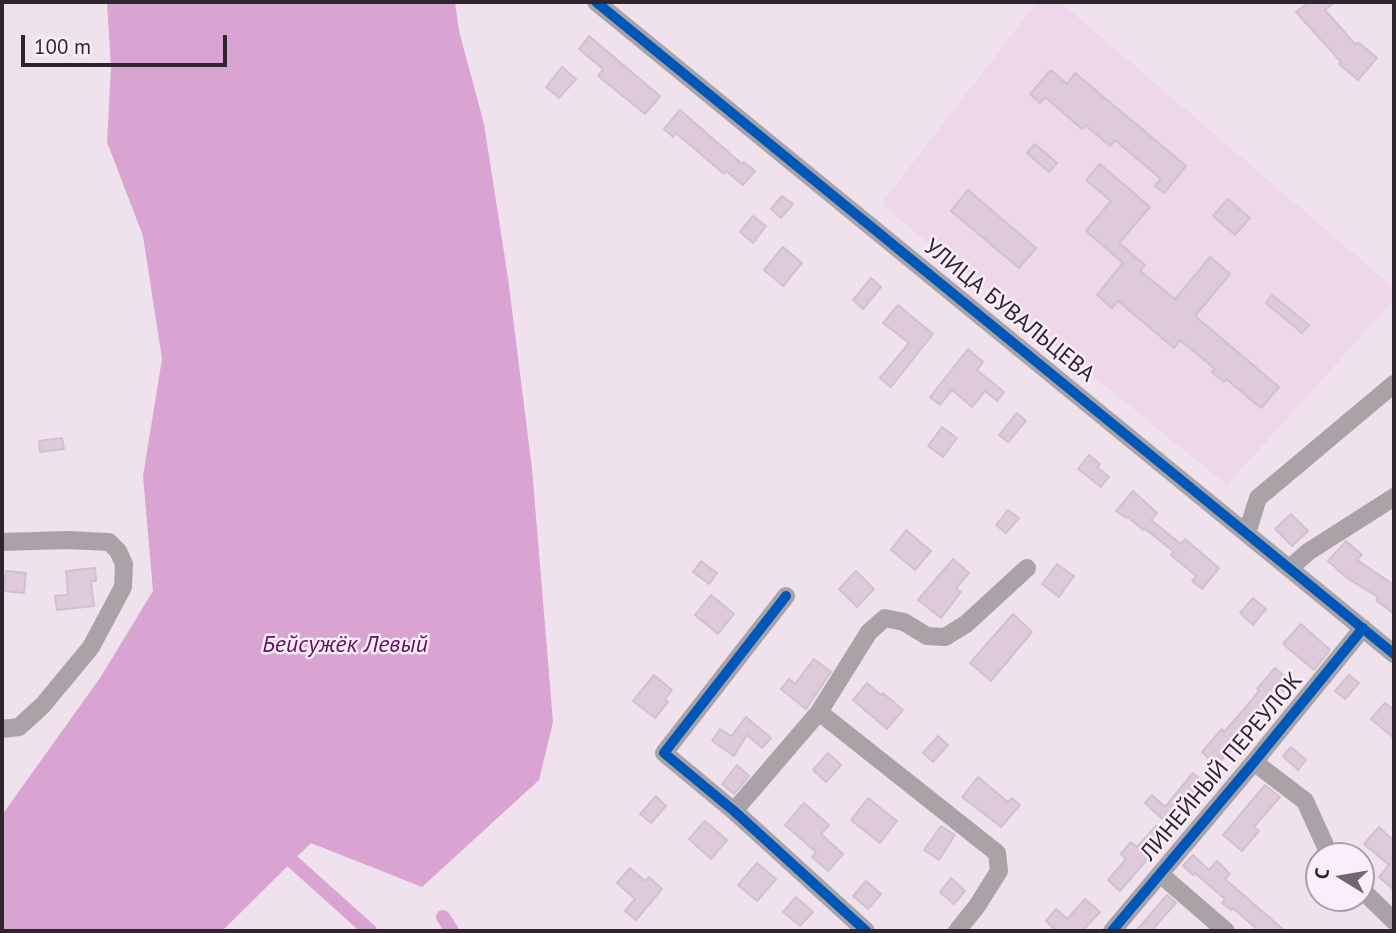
<!DOCTYPE html>
<meta charset="utf-8">
<style>
body{margin:0}
#map{position:relative;width:1396px;height:933px;overflow:hidden;background:#efe2ed;font-family:"PT Sans",sans-serif}
canvas{display:block}
.frame{position:absolute;inset:0;border:4px solid #2f252d;pointer-events:none}
.north{position:absolute;left:1305px;top:842px;width:70px;height:70px;box-sizing:border-box;background:#fcedfa;border:2px solid #aa9da8;border-radius:50%;rotate:281deg;font-size:19px;font-weight:700;line-height:28px;text-align:center;color:#2f252d}
.north::after{content:'';display:block;margin:auto;width:24px;height:32px;background:#726770;clip-path:polygon(50% 0,100% 100%,50% 72%,0 100%)}
.scale{position:absolute;left:21px;top:35px;width:206px;height:32px;box-sizing:border-box;border:4px solid #2f252d;border-top:0;padding-left:9px;font-size:21px;line-height:24px;white-space:nowrap;color:#2f252d;-webkit-text-stroke:5px #fcedfa;paint-order:stroke}
</style>
<div id="map">
<canvas width="1396" height="933"></canvas>
<div class="frame"></div>
<div class="north">С</div>
<div class="scale">100 m</div>
</div>
<script>
const g = document.querySelector('canvas').getContext('2d');
g.lineJoin = 'round';
function fill(path, color) { g.fillStyle = color; g.fill(path, 'evenodd'); }
function trace(path, color, width, dash) { g.strokeStyle = color; g.lineWidth = width; g.lineCap = dash ? 'butt' : 'round'; g.setLineDash(dash || []); g.stroke(path); }
function write(font, color, halo, rows, align = 'center') {
  g.font = font + ' "PT Sans",sans-serif'; g.lineWidth = 5; g.setLineDash([]); g.textBaseline = 'middle'; g.strokeStyle = halo; g.fillStyle = color; for (const [text, x, y, turn = 0] of rows) {
    g.save(); g.translate(x, y); g.rotate((+turn || 0) * Math.PI / 180); g.textAlign = isNaN(turn) ? turn : align; if (halo) g.strokeText(text, 0, 0); g.fillText(text, 0, 0); g.restore();
  }
}
fill(new Path2D(`
 M1037,2H1060L1394,288V300L1227,485L881,204Z`), '#eed7eb');
fill(new Path2D(`
 M107,2H455L459,31L484,124L508,278L532,469L553,722L539,780L422,887L311,843L222,931H2V815L100,678L153,591L143,476L162,359L143,236L107,142L111,67Z`), '#d9a3d2');
trace(new Path2D(`
 M292,861L370,931
 M443,917L452,931`), '#d9a3d2', 14);
const building = new Path2D(`
 M1309,2H1335L1325,10L1356,45L1358,42L1377,58L1358,80L1339,64L1341,62L1296,12Z
 M589,36L660,96L645,114L598,76L603,69L579,49Z
 M562,67L576,79L559,98L546,87Z
 M1051,70L1067,84L1075,73L1186,166L1164,193L1155,186L1161,179L1115,140L1110,146L1085,125L1082,129L1045,97L1040,103L1030,94Z
 M680,110L742,164L744,162L755,171L743,185L726,171L724,174L676,133L673,137L664,129Z
 M1035,144L1057,163L1049,172L1027,153Z
 M1100,164L1150,207L1119,243L1145,265L1140,271L1175,299L1210,257L1230,274L1195,316L1279,387L1261,408L1226,379L1224,382L1212,372L1215,369L1180,340L1174,348L1118,301L1112,308L1097,295L1123,263L1086,231L1111,201L1086,180Z
 M968,190L1036,248L1019,268L951,211Z
 M782,196L793,204L781,218L771,209Z
 M1228,199L1250,218L1235,235L1213,216Z
 M753,216L766,226L753,243L740,232Z
 M783,247L802,263L783,286L764,270Z
 M871,278L881,287L863,309L853,300Z
 M1272,295L1309,325L1302,333L1266,303Z
 M898,305L933,334L891,387L880,378L909,343L883,323Z
 M968,349L983,362L977,370L1004,392L997,401L985,391L972,407L952,390L940,405L930,397Z
 M1017,413L1026,421L1008,442L999,435Z
 M942,427L957,438L943,457L928,446Z
 M62,438L64,449L40,452L39,441Z
 M1089,455L1100,464L1097,467L1109,477L1101,487L1078,469Z
 M1133,491L1157,513L1151,520L1181,544L1185,539L1219,568L1202,589L1192,581L1196,576L1171,555L1174,552L1144,528L1143,530L1127,516L1126,518L1116,511Z
 M1008,510L1019,518L1006,533L996,525Z
 M1291,514L1308,531L1292,546L1275,529Z
 M906,530L931,551L915,570L891,550Z
 M1346,541L1362,555L1357,560L1394,585V614L1376,600L1378,597L1347,578L1328,561Z
 M953,559L969,573L956,588L961,592L941,618L918,600Z
 M701,561L717,573L709,584L693,572Z
 M1057,564L1074,576L1059,597L1042,584Z
 M95,568L96,581H91L94,606L57,610L55,596L68,595L66,571Z
 M6,571L26,573L24,593L4,591Z
 M856,571L874,589L857,607L839,589Z
 M711,595L734,614L718,634L695,615Z
 M1253,598L1266,609L1253,625L1240,613Z
 M1013,614L1032,632L991,681L970,663Z
 M1301,624L1330,650L1314,670L1283,644Z
 M814,659L831,672L806,709L781,689L789,679L795,684Z
 M1275,668L1291,682L1283,691L1279,687L1262,706L1265,709L1216,766L1202,752L1222,729L1224,732L1245,708L1259,691L1257,689Z
 M654,675L672,690L665,699L668,702L655,718L633,701Z
 M1349,675L1359,683L1345,699L1335,691Z
 M867,683L881,695L883,693L903,710L887,729L853,700Z
 M1385,703L1394,710V738L1371,719Z
 M746,717L771,738L762,748L747,735L734,756L712,741L720,729L731,736Z
 M938,736L948,745L933,762L923,753Z
 M1291,747L1306,760L1298,770L1283,756Z
 M828,753L841,765L826,782L813,770Z
 M737,765L749,776L734,794L722,784Z
 M1193,773L1204,783L1190,800L1195,805L1186,815L1180,809L1168,824L1145,803L1152,795L1165,807Z
 M978,777L1008,802L1012,798L1020,805L1001,827L962,797Z
 M1265,785L1280,797L1254,827L1259,831L1242,851L1223,835Z
 M656,796L666,806L651,823L640,814Z
 M868,798L897,821L880,843L851,820Z
 M804,803L829,825L821,834L843,854L828,871L812,857L816,852L785,825Z
 M705,821L727,840L711,859L689,839Z
 M941,826L955,835L939,860L924,850Z
 M1156,826L1167,836L1120,891L1108,880L1126,859L1121,854L1131,842L1137,847Z
 M1379,827L1394,841V890L1379,877L1389,865L1364,844Z
 M1193,855L1209,870L1217,861L1230,874L1225,879L1285,931H1259L1233,908L1231,910L1222,903L1225,899L1195,873L1193,875L1183,866Z
 M757,863L776,879L757,901L738,885Z
 M630,868L645,881L649,877L662,889L636,920L625,911L635,899L617,883Z
 M951,878L965,891L954,904L940,892Z
 M866,881L881,894L868,909L853,896Z
 M1167,895L1176,903L1151,931H1136Z
 M796,897L813,912L800,926L783,912Z
 M1085,899L1100,912L1082,931H1056L1046,921L1056,909L1067,919Z`);
fill(building, '#dfcadb');
trace(building, '#cec3cc', 2);
trace(new Path2D(`
 M596,2L1394,654
 M1247,533L1258,498L1394,384
 M2,542L67,540L109,542L118,551L124,564L123,587L91,647L43,705L19,727L2,729
 M1290,568L1308,552L1394,497
 M786,596L664,753L734,811L866,931
 M819,712L997,853L999,871L977,906L957,931
 M1254,762L1305,801L1330,856
 M734,811L819,712L869,632L885,618L904,622L927,636L945,637L966,624L1027,568
 M1160,874L1226,931
 M1361,889L1394,921
 M1112,931L1254,762L1363,628`), '#a9a3a8', 18);
trace(new Path2D(`
 M596,2L1394,654
 M786,596L664,753L734,811L866,931
 M1112,931L1254,762L1363,628`), '#0057b8', 10);
write('23px', '#2f252d', '#fcedfa', [
 ["УЛИЦА БУВАЛЬЦЕВА",1009,311,39],
 ["ЛИНЕЙНЫЙ ПЕРЕУЛОК",1222,767,-50]
]);
write('italic 24px', '#660f61', '#fcedfa', [
 ["Бейсужёк Левый",345,645]
]);
</script>
